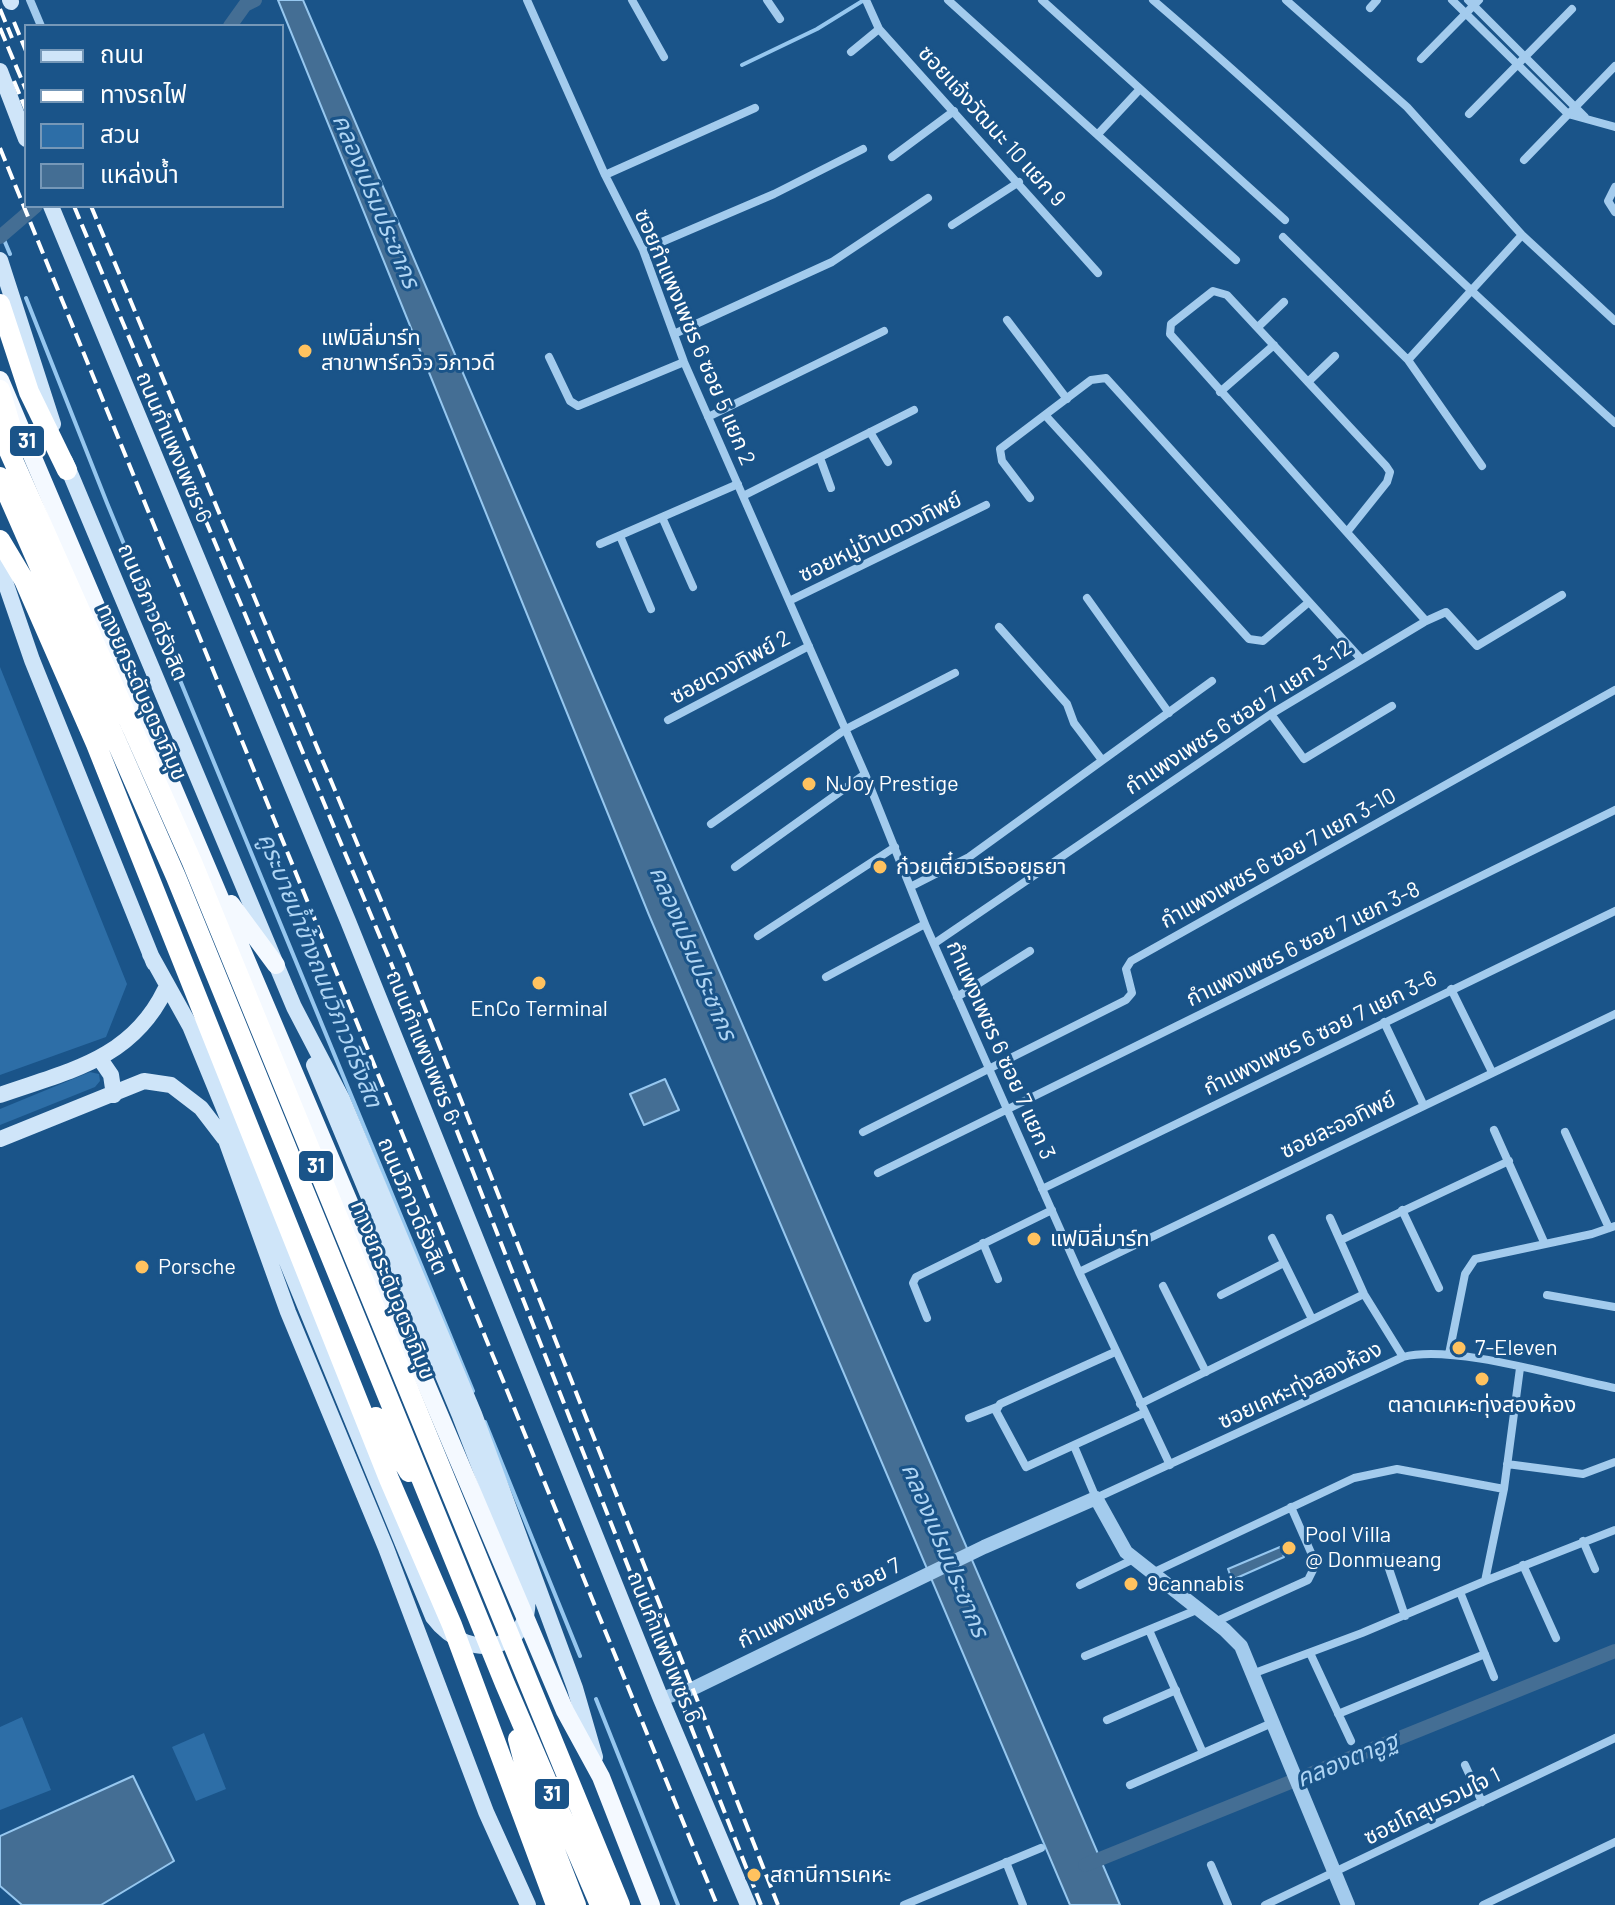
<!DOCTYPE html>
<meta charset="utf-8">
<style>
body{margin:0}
#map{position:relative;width:1615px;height:1905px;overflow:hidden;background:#1a5489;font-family:Barlow,"Noto Sans Thai",sans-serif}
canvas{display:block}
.legend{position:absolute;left:24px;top:24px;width:260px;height:184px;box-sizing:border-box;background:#1a5489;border:2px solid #7698b8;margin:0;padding:10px 14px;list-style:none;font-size:24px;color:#fff}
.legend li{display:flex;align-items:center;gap:16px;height:40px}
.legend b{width:40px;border:2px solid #7698b8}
</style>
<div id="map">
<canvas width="1615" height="1905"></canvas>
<ul class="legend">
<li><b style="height:10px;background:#cfe5f9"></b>ถนน</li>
<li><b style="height:10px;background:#fff"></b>ทางรถไฟ</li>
<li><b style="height:22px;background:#2d6ea7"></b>สวน</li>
<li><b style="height:22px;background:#446e94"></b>แหล่งน้ำ</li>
</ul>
</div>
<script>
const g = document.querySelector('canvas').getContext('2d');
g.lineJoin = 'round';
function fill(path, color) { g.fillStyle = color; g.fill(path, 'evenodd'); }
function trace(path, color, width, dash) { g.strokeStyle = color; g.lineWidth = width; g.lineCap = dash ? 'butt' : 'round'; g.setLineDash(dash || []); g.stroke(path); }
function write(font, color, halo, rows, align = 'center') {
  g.font = font + ' Barlow,"Noto Sans Thai",sans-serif'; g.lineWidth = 6; g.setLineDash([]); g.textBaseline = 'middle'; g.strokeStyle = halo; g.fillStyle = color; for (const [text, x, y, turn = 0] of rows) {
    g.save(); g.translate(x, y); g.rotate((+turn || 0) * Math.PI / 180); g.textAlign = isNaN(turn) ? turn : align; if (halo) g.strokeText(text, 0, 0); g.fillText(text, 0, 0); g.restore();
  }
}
fill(new Path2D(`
 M0,667L127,984L106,1037L0,1075Z
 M90,1072L99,1074L100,1081L95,1087L0,1125V1109Z
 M22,1717L51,1790L0,1810V1727Z
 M204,1733L226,1789L196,1801L172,1747Z`), '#2d6ea7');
const water = new Path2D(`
 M278,0H303L1120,1905H1070L649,915Z
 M665,1079L679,1110L644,1125L630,1094Z
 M1280,1547L1284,1557L1232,1580L1228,1569Z
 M133,1776L174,1861L101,1905H22L0,1886V1836Z`);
fill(water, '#446e94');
trace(water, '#96c7ef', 2);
trace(new Path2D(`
 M742,65L817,29L864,0
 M2,235L10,254
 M26,298L107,503L473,1391
 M485,1422L580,1656
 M596,1699L678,1905`), '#96c7ef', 4);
trace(new Path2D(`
 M230,26L245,5L255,0
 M0,237L36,206
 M1085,1865L1615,1651`), '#446e94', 14);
trace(new Path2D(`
 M30,0L41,26
 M527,0L605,175L643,250L684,362L865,774L925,924L1079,1272L1170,1465
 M632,0L664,57
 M767,0L780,19
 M866,0L879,29L1098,273
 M948,0L1236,260
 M1042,0L1285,220
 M1153,0C1312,136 1460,283 1615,423
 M1286,0L1407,107L1522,235L1615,321
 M1452,0L1568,114L1615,127
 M1468,0L1585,117
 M1370,8L1377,0
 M851,52L879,29
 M1421,59L1479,0
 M1469,114L1572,9
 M1099,133L1140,89
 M892,157L954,111
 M1524,160L1615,66
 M605,175L755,108
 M1615,187L1608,201L1615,212
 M952,225L1019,182
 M1283,237L1408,360L1482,466
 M643,250L774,194L863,149
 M1007,320L1067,399
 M1258,327L1284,302
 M674,334L832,262L928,198
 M549,357L570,401L578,406L684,362
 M1408,360L1522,235
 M1309,381L1335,356
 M1220,392L1274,345
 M1045,415L1249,639L1263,641L1309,602
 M708,417L884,331
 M870,432L888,462
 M820,458L831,488
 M743,496L914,410
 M1030,498L1002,461L1000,449L1091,380L1106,378L1360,658
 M662,517L693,587
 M1347,532L1387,482L1390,472L1386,466L1227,295L1213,291L1171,324L1170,334L1426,621
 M620,536L651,609
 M600,544L738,484
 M1087,598L1169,713
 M789,601L986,505
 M999,627L1067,704L1074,723L1102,760
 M1271,714L1304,759L1392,706
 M668,720L809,646
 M711,824L846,729L955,673
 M735,867L865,774
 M912,886L969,857L1212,681
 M758,936L895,847
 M935,943L1271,714L1426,621L1446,612L1477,646L1562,595
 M826,977L925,924
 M1451,989L1492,1072
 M957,997L1030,951
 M1384,1022L1423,1104
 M1494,1130L1544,1242
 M863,1132L1126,1000L1132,993L1126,969L1131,961L1615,690
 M1565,1132L1609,1228
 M878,1173L1615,810
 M1042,1189L1615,911
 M1402,1210L1439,1288
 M1330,1218L1364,1294L1403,1357
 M1272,1238L1312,1319
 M1341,1240L1509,1161
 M983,1243L998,1279
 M1079,1272L1615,1014
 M1163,1286L1206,1372
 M1221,1295L1284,1263
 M1547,1295L1615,1307
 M927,1318L913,1283L916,1277L1052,1210
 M1115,1352L1000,1404L996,1411L1026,1467L1144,1413
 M1449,1354L1465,1274L1475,1259L1592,1234L1615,1226
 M1140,1404L1364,1294
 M969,1418L997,1407
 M1074,1446L1096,1498L1403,1357C1453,1344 1560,1377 1615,1388
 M1507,1464L1583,1474L1615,1462
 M1583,1541L1595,1569
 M1385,1557L1405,1616
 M1523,1565L1556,1638
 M1152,1573L1354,1478L1397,1469L1504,1489
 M1485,1581L1615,1530
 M1080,1585L1134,1559
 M1460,1592L1494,1677
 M1215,1622L1308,1580L1316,1564L1291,1507
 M1149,1630L1203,1753
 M1310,1653L1351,1741
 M1085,1656L1199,1609
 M1252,1674L1362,1633L1485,1581L1504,1489L1520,1368
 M1338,1714L1485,1654
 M1107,1720L1176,1690
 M1465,1765L1482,1802
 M1130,1785L1272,1723
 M1006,1862L1023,1905
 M1211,1865L1228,1905
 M904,1905L1041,1848
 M1265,1905L1615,1738
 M1483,1905L1615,1842`), '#a3cbed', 8);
trace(new Path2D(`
 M661,1699L696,1687L984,1547L1096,1498L1126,1552L1225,1630L1241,1646L1348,1905`), '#a3cbed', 14);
trace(new Path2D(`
 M10,0L11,2
 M0,71L26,139
 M51,206L348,921L661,1699L748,1905
 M0,260L53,424
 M65,461L294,1007L342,1099L474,1414L575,1688L595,1757
 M0,567L32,660L154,963
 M150,954L190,1026L433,1617C470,1667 544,1650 524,1581L460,1416L314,1065
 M100,1059L111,1075L114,1095
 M0,1095C68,1071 131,1060 165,990
 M222,1129L288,1312L386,1548L486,1812L528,1905
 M0,1139L144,1081L171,1085L201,1108L224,1138`), '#cfe5f9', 16);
trace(new Path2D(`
 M0,380L565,1711L601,1777L651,1905
 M231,904L276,965`), '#f4f9ff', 18);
trace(new Path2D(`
 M0,304L29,392L67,470
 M0,390L16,444
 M0,431L192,862L620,1905
 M0,477L176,877L505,1684L600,1905
 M0,540L24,580L96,744L389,1479L452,1625L556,1905
 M376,1417L409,1472
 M518,1739L530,1786L576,1905`), '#fff', 20);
trace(new Path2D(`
 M0,9L12,38
 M14,22L26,51
 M0,28L26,90
 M14,81L26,110
 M0,148L717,1905
 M74,206L391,963L761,1905
 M91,206L405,958L778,1905`), '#fff', 4, [14, 6]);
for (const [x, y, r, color] of [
 [305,351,8,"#ffc25f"],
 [809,784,8,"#ffc25f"],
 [880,867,8,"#ffc25f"],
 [539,983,8,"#ffc25f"],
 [1034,1239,8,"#ffc25f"],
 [142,1267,8,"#ffc25f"],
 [1459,1348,8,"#ffc25f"],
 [1482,1379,8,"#ffc25f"],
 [1289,1548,8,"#ffc25f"],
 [1131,1584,8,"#ffc25f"],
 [754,1875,8,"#ffc25f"]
]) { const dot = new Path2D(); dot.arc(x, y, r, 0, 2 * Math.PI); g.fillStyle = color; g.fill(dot); trace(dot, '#1a5489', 3); }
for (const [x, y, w] of [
 [27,441,36],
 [316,1166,36],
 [552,1794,36]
]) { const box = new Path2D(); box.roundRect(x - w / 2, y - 16, w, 32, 6); g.fillStyle = '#1a5489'; g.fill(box); trace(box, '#fff', 2); }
write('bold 20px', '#fff', null, [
 ["31",27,441],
 ["31",316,1166],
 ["31",552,1794]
]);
write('22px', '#fff', '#1a5489', [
 ["ซอยแจ้งวัฒนะ 10 แยก 9",992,126,48],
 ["ซอยกำแพงเพชร 6 ซอย 5 แยก 2",695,337,67],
 ["ถนนกำแพงเพชร 6",174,447,67],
 ["ซอยหมู่บ้านดวงทิพย์",880,537,-26],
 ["ถนนวิภาวดีรังสิต",153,612,67],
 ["ซอยดวงทิพย์ 2",730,667,-28],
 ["ทางยกระดับอุตราภิมุข",142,692,66],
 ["กำแพงเพชร 6 ซอย 7 แยก 3-12",1238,717,-33],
 ["กำแพงเพชร 6 ซอย 7 แยก 3-10",1278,858,-29],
 ["กำแพงเพชร 6 ซอย 7 แยก 3-8",1303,944,-26],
 ["กำแพงเพชร 6 ซอย 7 แยก 3-6",1320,1033,-26],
 ["ถนนกำแพงเพชร 6",423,1046,68],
 ["กำแพงเพชร 6 ซอย 7 แยก 3",1001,1050,66],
 ["ซอยละออทิพย์",1338,1125,-26],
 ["ถนนวิภาวดีรังสิต",413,1206,67],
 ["ทางยกระดับอุตราภิมุข",393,1290,68],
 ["ซอยเคหะทุ่งสองห้อง",1300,1385,-25],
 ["กำแพงเพชร 6 ซอย 7",819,1603,-26],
 ["ถนนกำแพงเพชร 6",664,1647,68],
 ["ซอยโกสุมรวมใจ 1",1432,1806,-26]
]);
write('22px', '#fff', '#1a5489', [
 ["แฟมิลี่มาร์ท",321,338],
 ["สาขาพาร์ควิว วิภาวดี",321,363],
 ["NJoy Prestige",825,784],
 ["ก๋วยเตี๋ยวเรืออยุธยา",896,867],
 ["EnCo Terminal",539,1009,"center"],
 ["แฟมิลี่มาร์ท",1050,1239],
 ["Porsche",158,1267],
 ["7-Eleven",1475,1348],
 ["ตลาดเคหะทุ่งสองห้อง",1482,1405,"center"],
 ["Pool Villa",1305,1535],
 ["@ Donmueang",1305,1560],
 ["9cannabis",1147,1584],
 ["สถานีการเคหะ",770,1875]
], 'left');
write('italic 24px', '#afd5f4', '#1a5489', [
 ["คลองเปรมประชากร",376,201,67],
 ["คลองเปรมประชากร",693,953,67],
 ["คูระบายน้ำข้างถนนวิภาวดีรังสิต",320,970,68],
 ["คลองเปรมประชากร",945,1550,67],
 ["คลองตาอูฐ",1347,1760,-22]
]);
</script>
